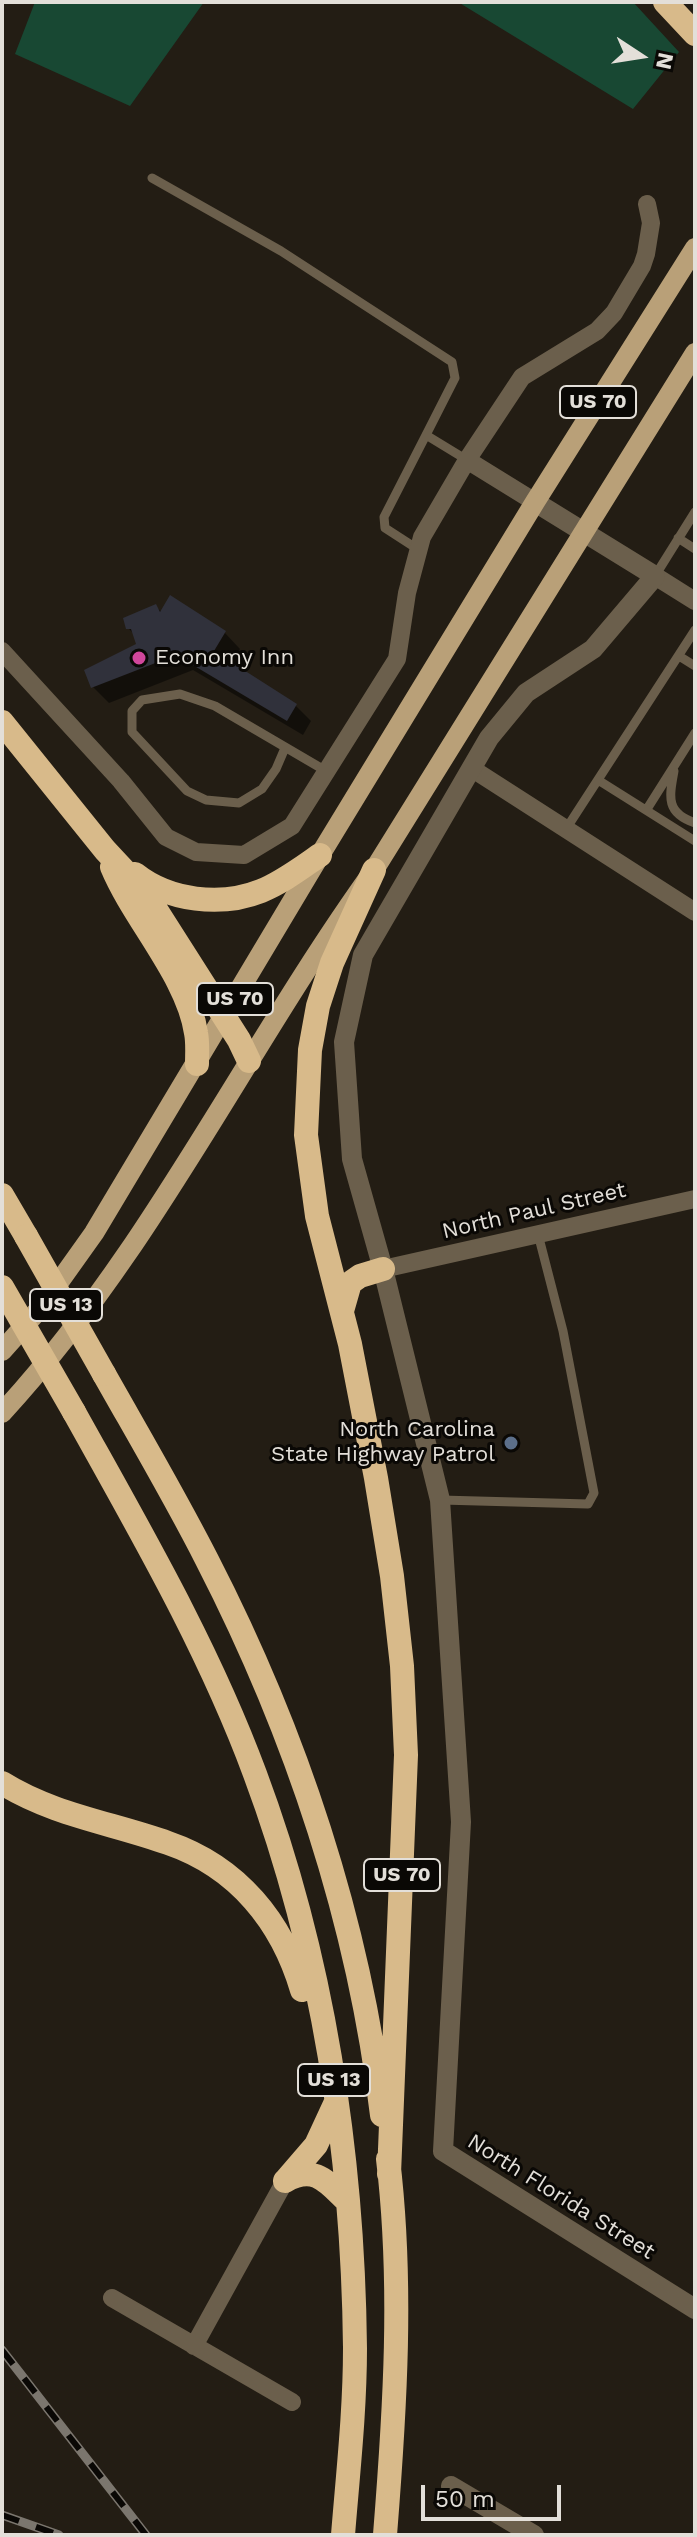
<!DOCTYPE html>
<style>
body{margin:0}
#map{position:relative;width:697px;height:2537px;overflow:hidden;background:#231d14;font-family:"Work Sans",sans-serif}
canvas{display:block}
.frame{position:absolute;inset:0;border:4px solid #e3dfd9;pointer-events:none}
.north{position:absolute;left:601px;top:16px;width:80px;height:80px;-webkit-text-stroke:6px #0a0805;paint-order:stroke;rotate:102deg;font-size:22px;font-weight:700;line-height:32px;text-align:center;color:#e3dfd9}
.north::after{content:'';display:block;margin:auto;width:28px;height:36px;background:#e3dfd9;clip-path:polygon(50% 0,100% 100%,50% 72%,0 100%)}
.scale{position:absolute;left:421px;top:2485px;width:140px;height:36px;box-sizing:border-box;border:4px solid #e3dfd9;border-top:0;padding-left:10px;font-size:24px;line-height:28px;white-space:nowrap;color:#e3dfd9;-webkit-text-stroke:6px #0a0805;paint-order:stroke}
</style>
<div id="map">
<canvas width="697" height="2537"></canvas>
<div class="frame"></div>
<div class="north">N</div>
<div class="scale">50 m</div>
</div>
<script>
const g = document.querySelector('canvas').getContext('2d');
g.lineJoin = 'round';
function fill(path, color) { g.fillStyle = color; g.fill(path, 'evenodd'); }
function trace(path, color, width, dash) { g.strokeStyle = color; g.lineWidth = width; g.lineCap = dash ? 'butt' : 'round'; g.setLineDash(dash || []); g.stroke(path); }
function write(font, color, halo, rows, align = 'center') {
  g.font = font + ' "Work Sans",sans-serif'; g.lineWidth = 6; g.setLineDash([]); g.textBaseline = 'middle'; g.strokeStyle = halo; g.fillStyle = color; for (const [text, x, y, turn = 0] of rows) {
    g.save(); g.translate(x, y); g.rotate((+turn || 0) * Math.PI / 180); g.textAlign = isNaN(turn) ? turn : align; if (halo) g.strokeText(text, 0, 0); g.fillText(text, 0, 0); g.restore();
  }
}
fill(new Path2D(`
 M35,2H204L130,106L15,54Z
 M458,2H633L679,52L633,109Z`), '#184833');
fill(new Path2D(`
 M156,607L162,612L225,633L240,649L231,665L295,705L311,721L303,735L193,670L109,703L93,687L139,645L135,635L128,628Z`), '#0007');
fill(new Path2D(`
 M170,595L226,631L214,651L297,704L287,721L176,655L91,688L84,670L136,644L131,629H126L123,618L156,604L160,612Z`), '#30313b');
trace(new Path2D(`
 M152,178L281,251L452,362L455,378L426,435L467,460
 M678,538L695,549
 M419,550L385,528L384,517L426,435
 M655,576L695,512
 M679,656L695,666
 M285,748L276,769L262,789L239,803L206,800L187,791L132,732V711L142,700L180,694L215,706L326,771
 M674,771C669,798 666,813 695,823
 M598,780L695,841
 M647,809L695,733
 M566,829L695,630
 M441,1500L588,1504L594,1493L563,1331L538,1234`), '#6b5f4c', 9);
trace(new Path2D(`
 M467,460L535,502
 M655,576L695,601
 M2,651L121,781L166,837L196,852L244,855L292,826L397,659L407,593L422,537L467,460L522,377L597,331L614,313L642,266L646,254L651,223L647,204
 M471,768L695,912
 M383,1269L695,1199
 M112,2298L292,2402
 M194,2346L285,2181`), '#6b5f4c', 18);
trace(new Path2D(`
 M535,502L655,576L593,649L526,693L489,738L363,955L344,1042L352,1159L383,1269L440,1500L461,1822L443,2151L695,2309
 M451,2486L534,2535`), '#6b5f4c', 20);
trace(new Path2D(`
 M2,1351L42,1306L94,1233L320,855L535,502L695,248
 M2,1413C152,1250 246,1048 374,870L695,353`), '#b9a078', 20);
trace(new Path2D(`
 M665,2L695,34
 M2,722L105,850L146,894L239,1040L249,1061
 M112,867C134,920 188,977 196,1033C198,1043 197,1054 197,1064
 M374,870L332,963L318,1006L310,1050L306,1135L317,1216L350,1344L376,1478L392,1576L402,1666L406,1755L389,2174
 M135,874C169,901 221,907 261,891C283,882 301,868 320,855
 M2,1195L26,1236
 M342,1311L350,1283L360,1276L383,1269
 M104,1374C139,1436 175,1497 207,1560C296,1733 359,1922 382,2115
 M74,1412C139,1529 208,1647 255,1774C323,1956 353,2154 355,2348C355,2411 348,2473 343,2535
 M2,1783C53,1815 112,1823 168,1843C238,1867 282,1922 302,1990
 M285,2181L316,2145L335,2104
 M285,2181C315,2164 327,2182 348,2202
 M385,2535C395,2410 403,2284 388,2159`), '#d8ba8a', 24);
const rail = new Path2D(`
 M2,2350L146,2535
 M2,2515L59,2535`);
trace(rail, '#7b766e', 9);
trace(rail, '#0a0805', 6, [18]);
trace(new Path2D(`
 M26,1236L104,1374
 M2,1287L74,1412`), '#d8ba8a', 24);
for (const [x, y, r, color] of [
 [139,658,8,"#d1479c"],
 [511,1443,8,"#5c6f8a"]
]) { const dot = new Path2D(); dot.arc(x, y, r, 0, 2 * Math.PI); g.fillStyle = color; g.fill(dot); trace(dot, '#0a0805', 3); }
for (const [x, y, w] of [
 [598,402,76],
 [235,999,76],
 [66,1305,72],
 [402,1875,76],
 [334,2080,72]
]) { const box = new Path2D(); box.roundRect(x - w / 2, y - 16, w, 32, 6); g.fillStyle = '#0a0805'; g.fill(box); trace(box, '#e3dfd9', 2); }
write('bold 20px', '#e3dfd9', null, [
 ["US 70",598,402],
 ["US 70",235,999],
 ["US 13",66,1305],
 ["US 70",402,1875],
 ["US 13",334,2080]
]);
write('22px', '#e3dfd9', '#0a0805', [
 ["Economy Inn",155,658],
 ["North Carolina",495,1430,"right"],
 ["State Highway Patrol",495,1455,"right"]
], 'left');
write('22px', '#e3dfd9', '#0a0805', [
 ["North Paul Street",534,1211,-13],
 ["North Florida Street",561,2197,32]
]);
</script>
